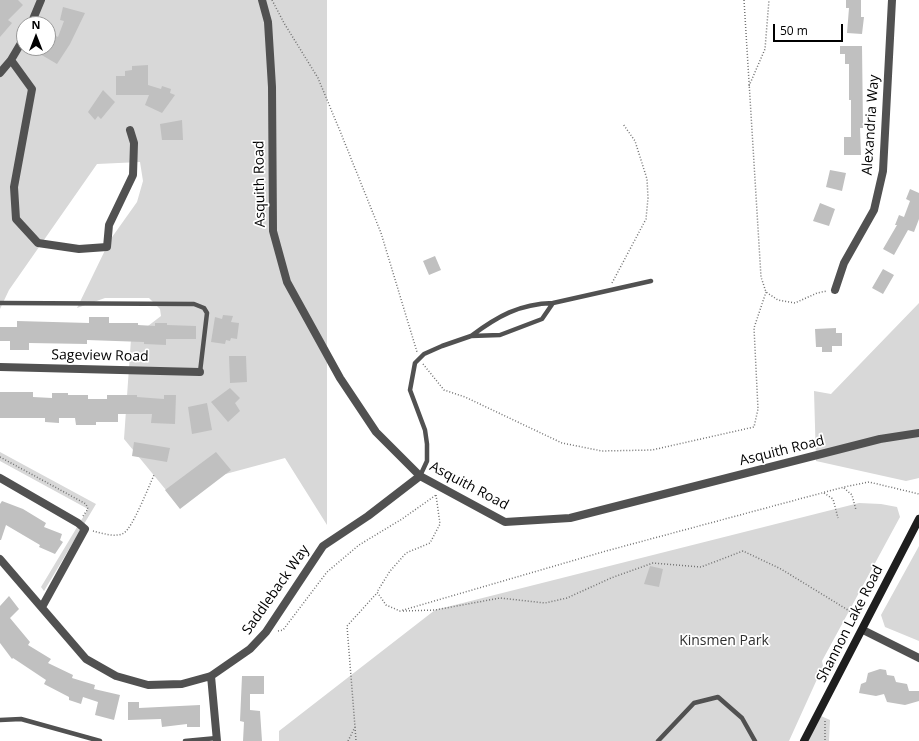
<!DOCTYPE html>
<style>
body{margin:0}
#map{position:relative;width:919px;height:741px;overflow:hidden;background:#fff;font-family:"Open Sans",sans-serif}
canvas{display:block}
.north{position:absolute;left:16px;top:16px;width:40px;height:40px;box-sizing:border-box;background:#fff;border:1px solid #999;border-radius:50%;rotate:0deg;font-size:11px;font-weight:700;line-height:16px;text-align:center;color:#000}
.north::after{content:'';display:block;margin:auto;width:14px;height:18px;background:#000;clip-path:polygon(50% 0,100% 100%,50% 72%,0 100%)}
.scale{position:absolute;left:773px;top:24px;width:70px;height:18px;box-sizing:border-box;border:2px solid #000;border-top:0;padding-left:5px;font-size:12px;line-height:14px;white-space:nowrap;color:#000;-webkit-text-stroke:3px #fff;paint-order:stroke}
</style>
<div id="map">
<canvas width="919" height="741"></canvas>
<div class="north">N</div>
<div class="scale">50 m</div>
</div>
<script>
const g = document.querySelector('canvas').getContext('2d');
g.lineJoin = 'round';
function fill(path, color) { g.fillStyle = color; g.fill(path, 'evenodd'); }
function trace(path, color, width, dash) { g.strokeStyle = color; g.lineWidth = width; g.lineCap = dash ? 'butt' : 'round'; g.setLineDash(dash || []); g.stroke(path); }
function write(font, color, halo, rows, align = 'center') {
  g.font = font + ' "Open Sans",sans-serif'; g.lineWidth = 3.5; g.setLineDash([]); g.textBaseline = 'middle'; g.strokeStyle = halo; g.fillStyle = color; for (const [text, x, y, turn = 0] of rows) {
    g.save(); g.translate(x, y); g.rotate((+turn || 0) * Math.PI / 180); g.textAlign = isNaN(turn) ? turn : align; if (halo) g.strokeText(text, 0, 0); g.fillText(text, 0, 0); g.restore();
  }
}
fill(new Path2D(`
 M0,0H327V525L285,458L166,490L124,439L131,339L161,316L160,309L149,298H105L77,308L110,240L137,202L143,181L140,162L97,164L9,290L0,309ZM24,24H48V48H24Z
 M919,303V478L906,481L816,461L814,391L831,394Z
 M0,452L96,504L44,591L41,587L88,509L0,461Z
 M859,503L881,504L897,507L900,517L822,661L823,666L789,741H279V731L435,610Z
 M919,546V641L885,627L881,615Z
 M821,716L830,720L829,741H808Z`), '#d8d8d8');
fill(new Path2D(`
 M0,0H18L23,5L8,20L12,23L0,37Z
 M846,0H861V17H864L862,34L847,33L849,8H846Z
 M63,7L85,13L70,44L57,64L40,54L43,48H48V41L52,34L58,37L64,21L60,20Z
 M840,46H862L863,128H860L861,155H844V137H851V100H849V64H845V54H840Z
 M148,65V85L161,89L162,86L171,89L170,93L175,95L162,113L145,105L149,95H116V76H125V71L132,70V66Z
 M103,90L115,102L101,119L98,116L95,120L88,112Z
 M182,120L183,140H162L160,124Z
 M830,170L846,173L842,191L826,187Z
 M910,189L919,193V219L914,232L908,230L894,255L883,249L897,225H895L899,215L904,217L910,201L906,199Z
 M820,203L835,209L829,226L813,221Z
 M435,256L441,270L429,275L423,261Z
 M883,269L894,275L883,294L872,288Z
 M223,315L233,316L231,322L239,323L237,339L231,338L230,341L226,340L225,344L211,342L215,317L222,319Z
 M89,317H109V323H138V325L155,326V323H167V325L196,326V339H166V345L144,344V342L87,340V344L29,343V350H10V341H0V327H17V321L89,323Z
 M836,328V333H842V346H832V352H822V347H816L815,329Z
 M229,356H246L247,382L230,383Z
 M230,388L240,398L235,403L240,411L228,422L211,402Z
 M0,392H33V397L52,398V393H68V395H88V399H107V395H137V397L164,399V395H176L175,424L151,423L152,414H118V422H96V425H76L75,418H59V423L45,422V418H0Z
 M207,403L212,430L192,434L188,407Z
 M134,442L170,448L167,462L132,456Z
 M216,452L231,470L180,509L165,490Z
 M2,501L23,509L46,523L44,527L62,534L60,540L63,542L55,554L39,547L40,545L6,525L1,540H0V504Z
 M650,566L663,569L659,587L644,584Z
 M9,596L19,609L10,618L30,642L28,645L51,659L48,663L73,675L72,678L95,685L94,689L120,695L114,720L95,715L98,702L83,697L81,704L69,700V697L44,684L46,680L13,658L12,659L0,643V606Z
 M880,669L886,670L887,675L894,676L896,682L907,684L909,691H919V701L905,705L887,702L884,694L876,696L859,693L861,684L866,682L868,673Z
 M242,676H264V694H250V710L260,711L262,741H243L244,722L240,721Z
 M128,702H139V708L200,705V727H187V724L162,727L161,719L128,720Z`), '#c0c0c0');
trace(new Path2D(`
 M272,0L284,23L318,78L340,131L381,233L417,352
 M744,0L761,277L766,292L778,300L795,303L817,293L827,291
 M749,86L765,49L769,0
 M612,283L646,219L648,198L647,179L635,141L623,124
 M423,364L444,390L465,397L562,443L602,451L652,450L754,427L758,409L754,328L766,292
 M0,457L86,504L88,509L83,516
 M844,488L852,495L856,510
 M824,493L833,499L838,518
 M436,495L440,524L430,543L406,553L390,571L377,592L386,605L400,611L606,551L844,487L869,482L919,494
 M93,531C102,533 115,538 124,533C133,527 149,486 154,475
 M403,611L435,610L500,598L545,603L567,598L611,578L653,563L701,567L743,551L781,569L856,615
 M278,631L283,630L327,572L359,545L402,519L436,495
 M825,721V741
 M355,727L356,741
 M348,741L355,727L347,626L377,593`), '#737373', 1.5, [1, 2]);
trace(new Path2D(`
 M0,303L194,304L204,308L207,313L200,372
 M553,303L651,281
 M420,476L427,461V444L425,430L410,390L415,363L424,354L442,346L471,336L500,335L542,319L553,303C519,304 498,316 471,336
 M0,720L21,719L100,741
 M185,741L217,738
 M658,741L694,703L718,697L742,718L755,741`), '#515151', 4.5);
trace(new Path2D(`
 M31,24L41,0
 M11,60L32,89L14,187L16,219L38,243L79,249L107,247L109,225L133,175L134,143L130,130
 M0,73L11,60L24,38
 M835,290L844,263L874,210L883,171L892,0
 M0,367L200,372
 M0,478L78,523L85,529L42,607
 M0,559L86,659L116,676L148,685L182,684L211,676L250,649L266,632L323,546L368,516L420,476
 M863,630L919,658
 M211,676L217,741`), '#515151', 8);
trace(new Path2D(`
 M262,0L268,22L272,87L273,231L287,282L340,378L376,432L420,476L505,522L570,518L880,439L919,433`), '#515151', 8);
trace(new Path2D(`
 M804,741L919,519`), '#1e1e1e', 8);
write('14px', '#000', '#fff', [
 ["Alexandria Way",871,125,-86],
 ["Asquith Road",260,184,-91],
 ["Sageview Road",100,356,1],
 ["Asquith Road",782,451,-14],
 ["Asquith Road",469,486,28],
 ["Saddleback Way",276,590,-55],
 ["Shannon Lake Road",850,624,-63]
]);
write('14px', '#2f2f2f', '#fff', [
 ["Kinsmen Park",724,641]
]);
</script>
